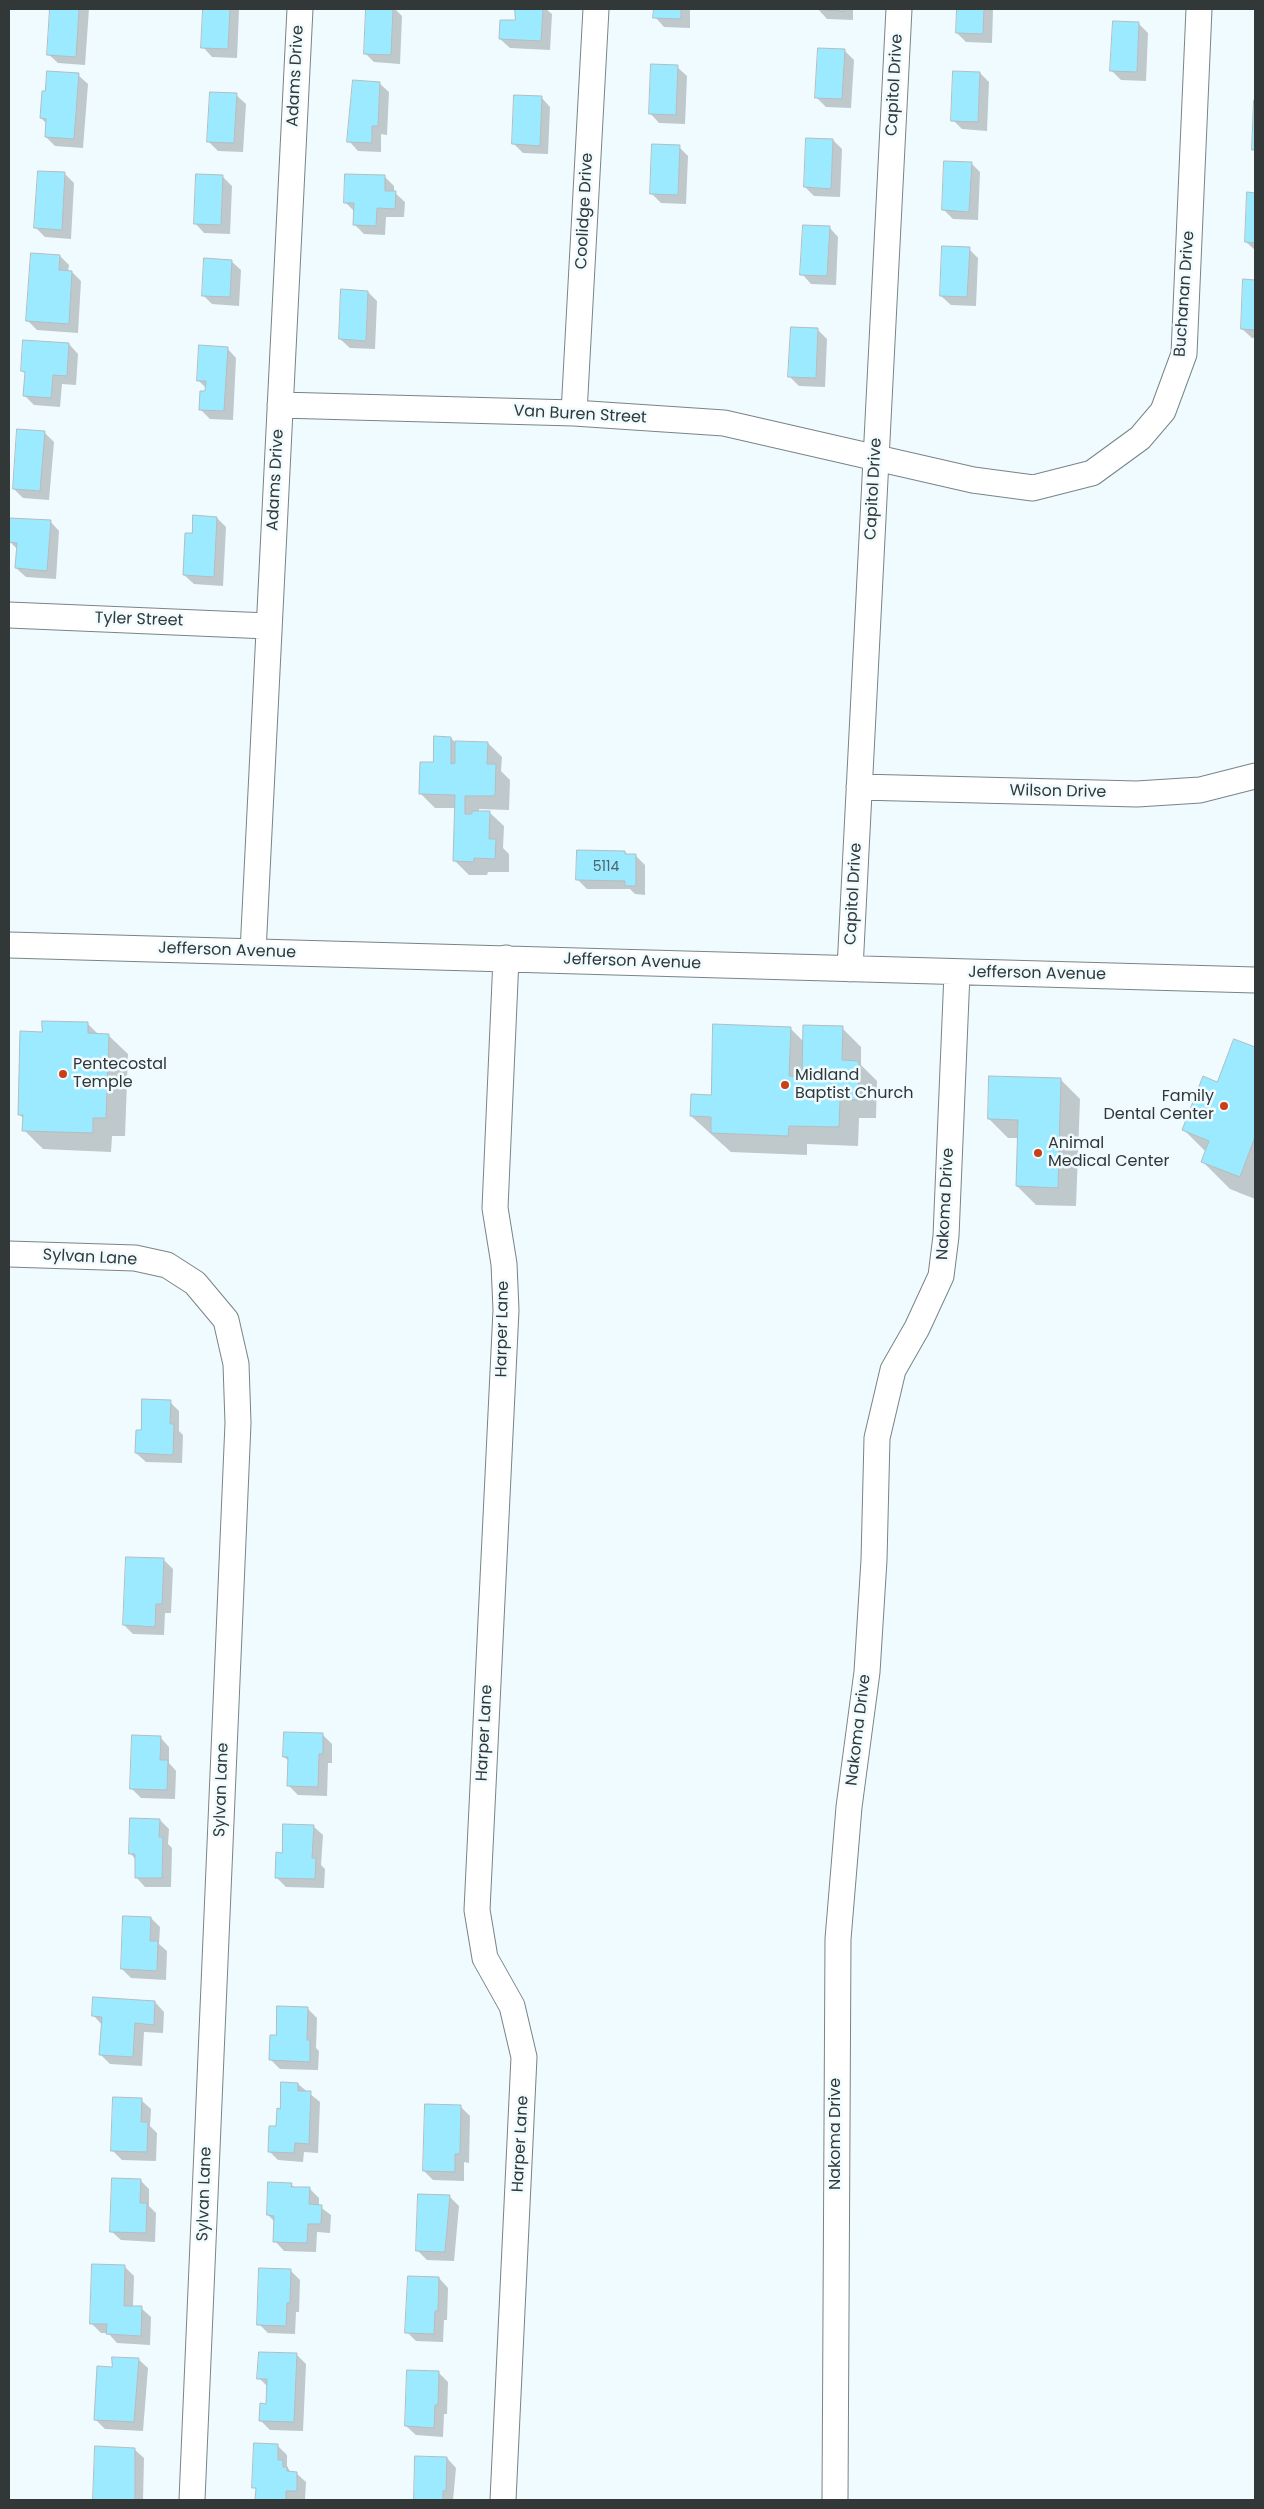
<!DOCTYPE html>
<style>
body{margin:0}
#map{position:relative;width:1264px;height:2509px;overflow:hidden;background:#effbfe;font-family:Poppins,sans-serif}
canvas{display:block}
.frame{position:absolute;inset:0;border:10px solid #323738;pointer-events:none}
</style>
<div id="map">
<canvas width="1264" height="2509"></canvas>
<div class="frame"></div>
</div>
<script>
const g = document.querySelector('canvas').getContext('2d');
g.lineJoin = 'round';
function fill(path, color) { g.fillStyle = color; g.fill(path, 'evenodd'); }
function trace(path, color, width, dash) { g.strokeStyle = color; g.lineWidth = width; g.lineCap = dash ? 'butt' : 'round'; g.setLineDash(dash || []); g.stroke(path); }
function write(font, color, halo, rows, align = 'center') {
  g.font = font + ' Poppins,sans-serif'; g.lineWidth = 5; g.setLineDash([]); g.textBaseline = 'middle'; g.strokeStyle = halo; g.fillStyle = color; for (const [text, x, y, turn = 0] of rows) {
    g.save(); g.translate(x, y); g.rotate((+turn || 0) * Math.PI / 180); g.textAlign = isNaN(turn) ? turn : align; if (halo) g.strokeText(text, 0, 0); g.fillText(text, 0, 0); g.restore();
  }
}
fill(new Path2D(`
 M51,9H89L85,65L58,63L48,54Z
 M204,9L239,10L237,58L212,57L203,47Z
 M367,9H395L402,16L400,64L374,62L365,53Z
 M517,9H546L552,14L550,50L510,48L500,39L516,21Z
 M655,9H690V28L664,27L655,17Z
 M818,9H853V20L827,19Z
 M958,9H993L992,43L966,42L957,33Z
 M1114,23L1139,24L1148,33L1146,81L1121,80L1112,71Z
 M844,50L854,60L851,108L826,107L816,97Z
 M677,67L687,76L685,124L659,123L650,113Z
 M955,72L980,73L989,82L987,131L962,129L953,120Z
 M78,75L88,84L83,148L55,146L46,137L47,124L41,118L46,92Z
 M379,83L389,92L387,135L381,134V152L358,151L349,141L350,105L353,106Z
 M236,95L246,104L243,152L218,151L209,142Z
 M541,97L550,107L548,154L523,153L514,144Z
 M833,140L842,149L840,197L814,196L805,187Z
 M679,147L688,156L686,204L661,203L652,194Z
 M971,163L980,172L978,220L953,219L944,210Z
 M65,174L74,183L71,239L45,237L36,228Z
 M222,176L232,186L230,234L204,233L195,223Z
 M385,177L394,186V192L405,202L404,217H386L385,235L364,234L355,225V212L345,202Z
 M1248,194H1255V250L1246,242Z
 M829,227L838,237L836,285L811,284L802,274Z
 M969,249L978,258L976,306L951,305L941,296Z
 M60,256L69,265L68,272H72L81,281L78,333L37,330L27,320Z
 M231,261L241,270L239,306L212,304L203,295Z
 M1244,281H1255V338H1252L1242,329Z
 M368,292L377,301L375,349L350,348L340,339Z
 M818,330L827,339L825,387L799,386L790,377Z
 M69,344L78,354L76,385L62,384L60,407L34,405L25,396L26,375L23,371Z
 M227,348L236,358L233,420L210,419L200,409L207,389L198,380Z
 M44,432L54,442L49,500L23,498L14,489Z
 M217,518L226,527L223,586L194,584L184,575L193,535Z
 M50,521L59,531L56,579L26,577L16,568L18,550L10,542Z
 M451,738L455,742L488,743L502,757L501,771L510,780L509,810L479,809V812H489L504,826L503,848L509,854V872H488L487,875H469L455,861L456,808H435L420,793L434,763Z
 M625,852L628,855L636,856L645,865V895L635,894L630,889H587L577,879Z
 M88,1024L99,1035H108L128,1054L125,1136H112L111,1152L43,1149L24,1130V1119L19,1114L43,1033Z
 M790,1028L804,1042L842,1028L861,1047V1065L877,1081L876,1118H859L858,1146L807,1144V1155L731,1152L691,1116Z
 M1235,1041L1255,1049V1199L1230,1189L1202,1161L1206,1152L1184,1130L1218,1084Z
 M1061,1080L1080,1099L1076,1206L1036,1205L1017,1186L1018,1138H1008L989,1119Z
 M170,1402L179,1411V1431L183,1435L182,1463L146,1462L136,1453L142,1432Z
 M163,1559L173,1569L171,1613H165L164,1635L133,1634L124,1625Z
 M323,1735L332,1744V1763H328L327,1796L298,1795L289,1786L290,1762L284,1757Z
 M160,1737L169,1747V1763L176,1771L175,1799L141,1798L131,1788Z
 M160,1820L169,1829L168,1844L172,1848L171,1887H145L136,1877V1860L130,1853Z
 M313,1826L323,1835L321,1865L325,1869L324,1888L286,1887L276,1877Z
 M151,1918L160,1927L159,1944L167,1951L166,1980L131,1978L122,1969Z
 M155,2002L164,2012L163,2033L144,2032L142,2066L110,2064L101,2055L102,2025L93,2015Z
 M307,2008L317,2018L316,2048L319,2051L318,2070L280,2069L271,2060Z
 M298,2084L320,2102L318,2153L304,2152L303,2162L278,2160L269,2151L281,2110Z
 M141,2100L151,2109L150,2126L157,2133L156,2161L122,2160L113,2151Z
 M461,2107L470,2116L469,2163L464,2162V2181L433,2180L424,2171Z
 M140,2180L149,2189V2206L156,2213L155,2242L121,2240L111,2231Z
 M291,2184L295,2188L310,2189L319,2198V2206L331,2215L330,2233L317,2232L316,2252L284,2251L275,2241V2222L268,2215Z
 M420,2196L450,2197L459,2206L454,2261L427,2260L417,2250Z
 M125,2267L134,2276L133,2307L141,2308L151,2317L150,2345L117,2343L108,2333H101L91,2323Z
 M291,2271L300,2280L299,2312H296L295,2334L268,2333L259,2324Z
 M439,2278L448,2288L447,2320H444L443,2342L416,2341L407,2332Z
 M297,2355L306,2364L303,2431L270,2430L260,2420L267,2405L268,2387L259,2378Z
 M138,2359L148,2368L143,2431L105,2429L96,2420L113,2368Z
 M439,2373L448,2382L447,2414H444L443,2437L416,2435L406,2426Z
 M278,2446L287,2455V2466L291,2473H296L306,2482L305,2500H257V2490L254,2487Z
 M134,2449L144,2458L143,2500H95Z
 M417,2457L447,2458L456,2468L453,2500H415Z`), '#0003');
const building = new Path2D(`
 M50,9H79L76,57L47,55Z
 M203,9H230L228,49L201,48Z
 M366,9H393L391,55L364,54Z
 M515,9H543L541,41L499,39L500,20H515Z
 M654,9H681V19L653,18Z
 M817,9H844V11Z
 M957,9H984L983,34L956,33Z
 M1113,21L1139,22L1137,72L1110,71Z
 M818,48L845,49L842,99L815,98Z
 M651,64L678,65L676,115L649,114Z
 M47,71L79,73L74,139L45,137L46,119L40,118L42,91H45Z
 M953,71L980,72L978,122L951,121Z
 M353,80L380,82L378,126H372V143L347,142Z
 M210,92L237,93L234,143L207,142Z
 M514,95L542,96L540,146L512,144Z
 M1254,100H1255V150H1252Z
 M806,138L833,139L831,189L804,187Z
 M652,144L680,145L678,195L650,194Z
 M944,161L972,162L969,212L942,210Z
 M38,171L65,172L62,230L34,228Z
 M196,174L223,175L221,225L194,224Z
 M345,174L385,175V191H396L395,209L377,208L376,226L353,225L354,203H344Z
 M1247,192L1255,193V243L1245,242Z
 M803,225L830,226L827,276L800,275Z
 M942,246L970,247L967,297L940,296Z
 M31,253L60,255L59,270L72,271L69,324L26,321Z
 M204,258L232,260L230,297L202,296Z
 M1243,279L1255,280V330L1241,329Z
 M341,289L368,291L366,341L339,339Z
 M791,327L818,328L816,378L788,377Z
 M23,340L69,343L67,376L53,375L51,398L23,396L25,372L21,371Z
 M199,345L228,347L224,411L199,410L200,391H205L206,381H197Z
 M17,429L45,431L40,491L13,489Z
 M193,515L217,517L214,577L183,575L185,533H192Z
 M10,518L51,520L47,571L15,568L17,543L9,542Z
 M434,736L451,737V764L455,763V741L488,742L487,764H496L495,796H465V814H472V811H490L489,839H496L495,859L474,858V862L453,861L455,795L419,794L420,762H433Z
 M577,850L625,851V854H636V886H625V881L576,880Z
 M42,1021L88,1022V1033L109,1034L106,1118H93V1133L22,1131L23,1115H18L20,1031L42,1032Z
 M713,1024L791,1027L789,1076L802,1077L803,1025L843,1026L842,1060L859,1061L858,1100L840,1099L839,1127L789,1126L788,1136L711,1133V1117L690,1116L691,1094L711,1095Z
 M1234,1039L1255,1047V1137L1240,1177L1201,1162L1209,1141L1182,1130L1203,1076L1217,1082Z
 M989,1076L1061,1078L1058,1188L1016,1186L1018,1120L988,1119Z
 M142,1399L171,1400L170,1424H174L173,1455L135,1453L136,1430H141Z
 M126,1557L164,1558L162,1604H156L155,1627L123,1625Z
 M284,1732L323,1733V1754H319L318,1787L287,1786L288,1757H283Z
 M132,1735L161,1736L160,1760H168L167,1790L130,1789Z
 M130,1818L160,1819L159,1837H163L162,1878H135V1854H129Z
 M283,1824L314,1825L312,1858H316L315,1879L275,1878L276,1852L282,1853Z
 M123,1916L151,1917L150,1941H158L157,1971L121,1969Z
 M93,1997L155,2001L154,2025L135,2023L133,2057L99,2055L102,2017L92,2016Z
 M277,2006L308,2007L307,2040H310V2062L269,2060L270,2035H276Z
 M281,2082L298,2083V2091H311L309,2144L295,2143L294,2153L268,2152L269,2126H276L277,2108L280,2109Z
 M113,2097L142,2098L141,2122H148L147,2152L111,2151Z
 M425,2104L461,2105L460,2154H455V2172L423,2171Z
 M112,2178L141,2179L140,2203H147L146,2233L110,2232Z
 M268,2182L292,2183L291,2187H310L309,2204L322,2205L321,2224H308L307,2243L273,2242L274,2216L267,2215Z
 M418,2194L450,2195L445,2252L416,2251Z
 M92,2264L125,2265L124,2306H142L141,2336L106,2334L107,2324H90Z
 M259,2268L291,2269L290,2303H287L286,2326L257,2325Z
 M408,2276L439,2277L438,2311H435L434,2334L405,2333Z
 M259,2352L297,2353L294,2422L259,2421L260,2403L266,2404L267,2379H257Z
 M112,2357L139,2358L134,2422L94,2420L97,2366L112,2367Z
 M407,2370L439,2371L438,2405H435L434,2428L405,2426Z
 M254,2443L278,2444V2460H283V2467H287V2471L297,2472V2491H286V2500H255L256,2488H252Z
 M95,2446L135,2448V2500H93Z
 M415,2456L447,2457L446,2491H443V2500H414Z`);
fill(building, '#9ceaff');
trace(building, '#b2bdc1', 1);
const minor = new Path2D(`
 M280,405L574,413L724,423L973,480L1033,488L1092,473L1140,438L1163,411L1184,354L1199,9
 M574,413L596,9
 M9,615L268,626
 M859,787L1137,794L1200,790L1255,776
 M9,945L1255,980
 M253,952L300,9
 M850,969L899,9
 M9,1254L135,1258L167,1265L195,1283L226,1320L236,1364L238,1423L192,2500
 M503,2500L524,2057L512,2006L485,1958L477,1910L506,1310L504,1264L495,1208L506,958
 M835,2500L838,1939L849,1807L867,1672L874,1560L877,1438L893,1370L917,1328L941,1276L946,1236L957,973`);
trace(minor, '#798486', 27);
trace(minor, '#fff', 25);
for (const [x, y, r, color] of [
 [63,1074,5,"#c84015"],
 [785,1085,5,"#c84015"],
 [1224,1106,5,"#c84015"],
 [1038,1153,5,"#c84015"]
]) { const dot = new Path2D(); dot.arc(x, y, r, 0, 2 * Math.PI); g.fillStyle = color; g.fill(dot); trace(dot, '#effbfe', 2); }
write('14px', '#4c646a', null, [
 ["5114",606,867]
]);
write('16px', '#323738', '#effbfe', [
 ["Adams Drive",296,76,-87],
 ["Capitol Drive",895,85,-87],
 ["Coolidge Drive",585,211,-87],
 ["Buchanan Drive",1185,294,-86],
 ["Van Buren Street",580,415,3],
 ["Adams Drive",276,480,-87],
 ["Capitol Drive",874,489,-87],
 ["Tyler Street",139,620,2],
 ["Wilson Drive",1058,792,1],
 ["Capitol Drive",854,894,-87],
 ["Jefferson Avenue",227,951,2],
 ["Jefferson Avenue",632,962,2],
 ["Jefferson Avenue",1037,974,1],
 ["Nakoma Drive",946,1204,-87],
 ["Sylvan Lane",90,1258,3],
 ["Harper Lane",503,1329,-89],
 ["Nakoma Drive",859,1730,-83],
 ["Harper Lane",485,1733,-87],
 ["Sylvan Lane",222,1790,-88],
 ["Nakoma Drive",836,2134,-90],
 ["Harper Lane",521,2144,-87],
 ["Sylvan Lane",205,2194,-88]
]);
write('16px', '#323738', '#effbfe', [
 ["Pentecostal",73,1065],
 ["Temple",73,1083],
 ["Midland",795,1076],
 ["Baptist Church",795,1094],
 ["Family",1214,1097,"right"],
 ["Dental Center",1214,1115,"right"],
 ["Animal",1048,1144],
 ["Medical Center",1048,1162]
], 'left');
</script>
